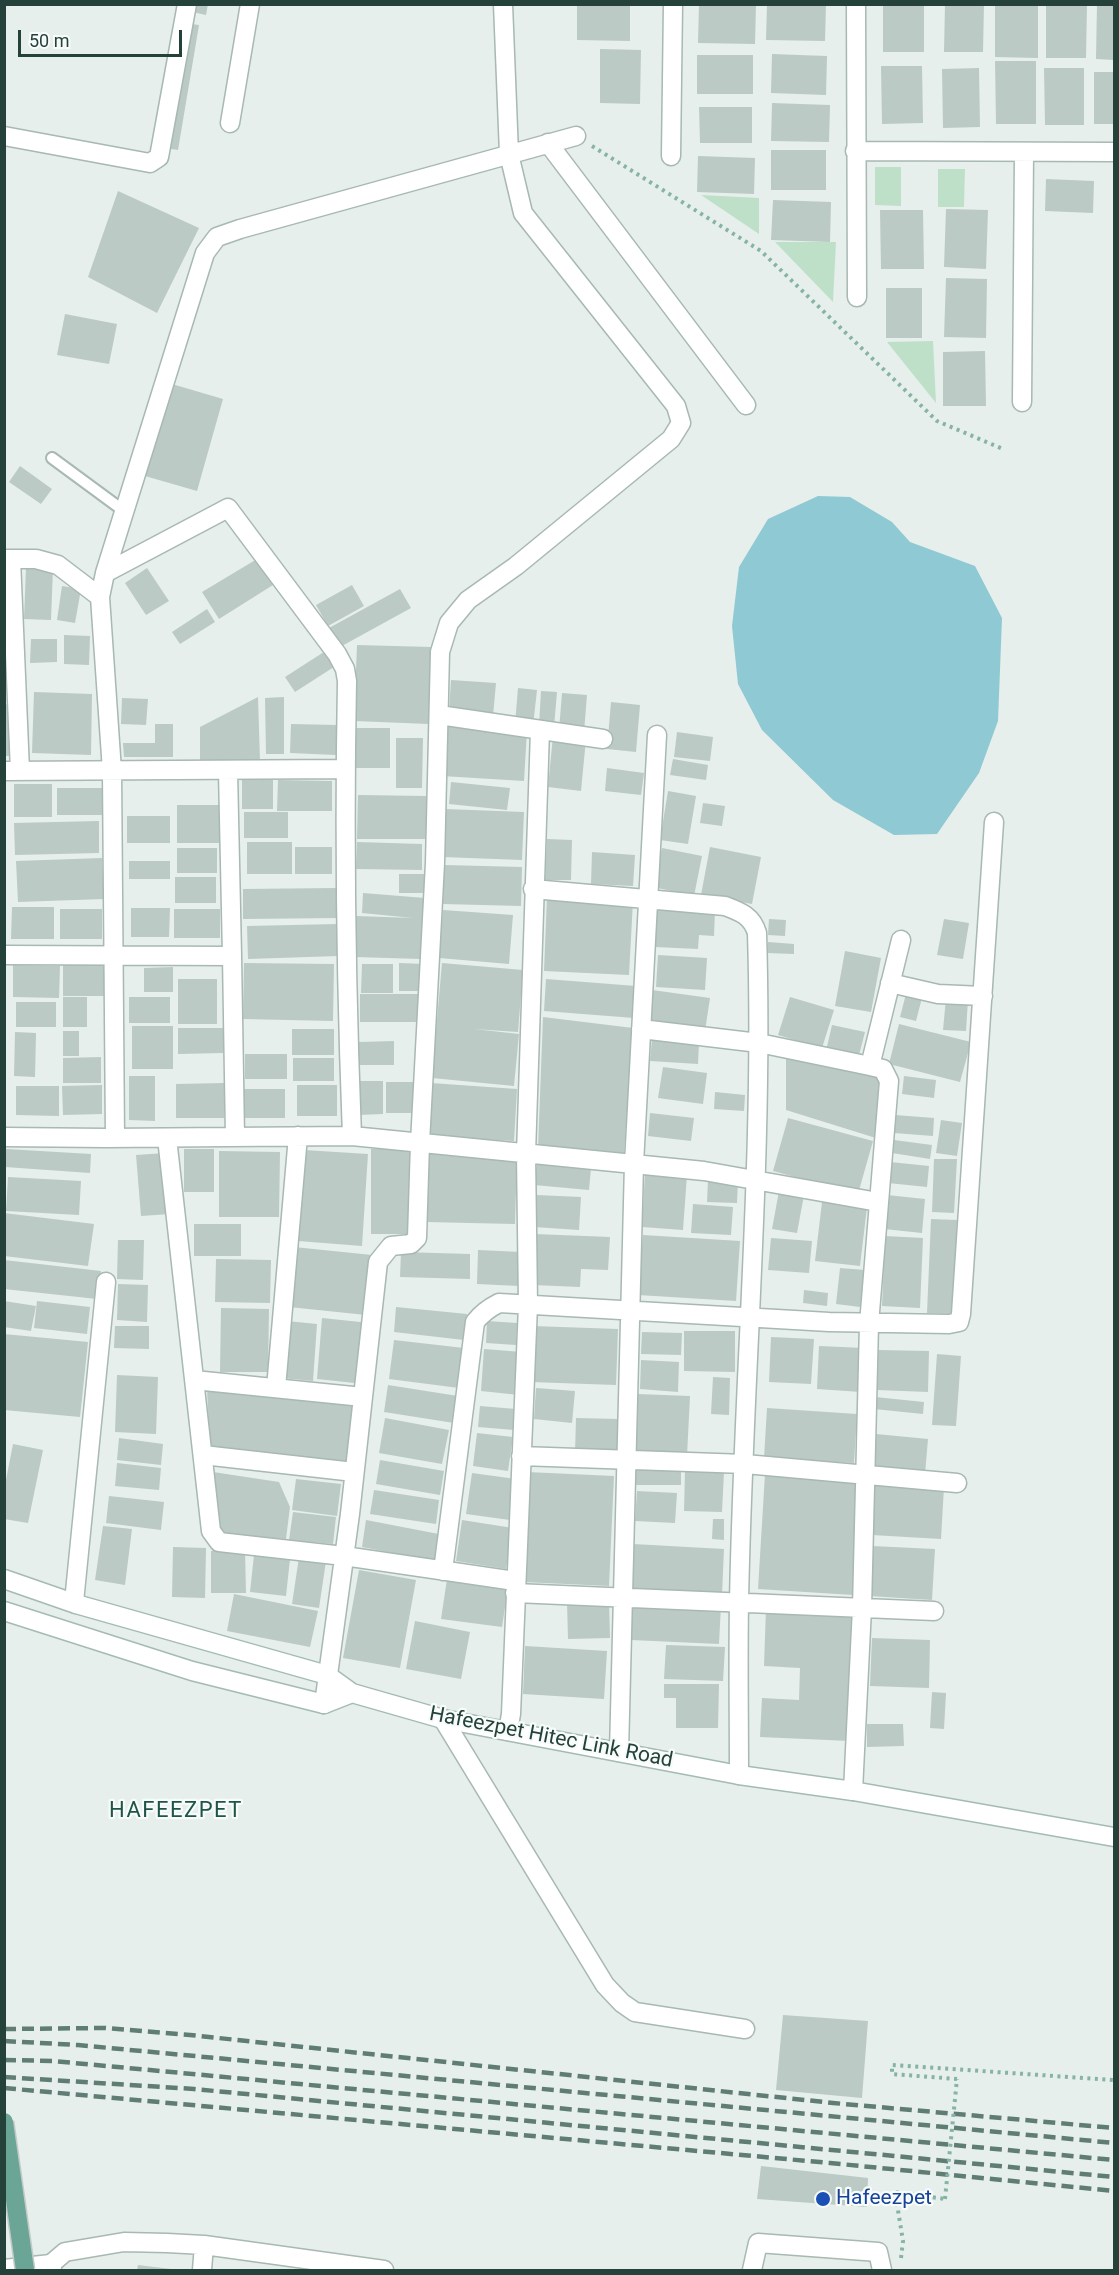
<!DOCTYPE html>
<style>
body{margin:0}
#map{position:relative;width:1119px;height:2275px;overflow:hidden;background:#e6efeb;font-family:Roboto,sans-serif}
canvas{display:block}
.frame{position:absolute;inset:0;border:6px solid #24423a;pointer-events:none}
.scale{position:absolute;left:18px;top:30px;width:164px;height:27px;box-sizing:border-box;border:3px solid #24423a;border-top:0;padding-left:8px;font-size:18px;line-height:21px;white-space:nowrap;color:#24423a;-webkit-text-stroke:4px #f7fbf9;paint-order:stroke}
</style>
<div id="map">
<canvas width="1119" height="2275"></canvas>
<div class="frame"></div>
<div class="scale">50 m</div>
</div>
<script>
const g = document.querySelector('canvas').getContext('2d');
g.lineJoin = 'round';
function fill(path, color) { g.fillStyle = color; g.fill(path, 'evenodd'); }
function trace(path, color, width, dash) { g.strokeStyle = color; g.lineWidth = width; g.lineCap = dash ? 'butt' : 'round'; g.setLineDash(dash || []); g.stroke(path); }
function write(font, color, halo, rows, align = 'center') {
  g.font = font + ' Roboto,sans-serif'; g.lineWidth = 4.5; g.setLineDash([]); g.textBaseline = 'middle'; g.strokeStyle = halo; g.fillStyle = color; for (const [text, x, y, turn = 0] of rows) {
    g.save(); g.translate(x, y); g.rotate((+turn || 0) * Math.PI / 180); g.textAlign = isNaN(turn) ? turn : align; if (halo) g.strokeText(text, 0, 0); g.fillText(text, 0, 0); g.restore();
  }
}
fill(new Path2D(`
 M875,167H901V206L875,205Z
 M938,169H965L964,207H938Z
 M701,195L759,198V234Z
 M775,242H836L833,302Z
 M933,341L936,403L887,342Z`), '#bfe0c8');
fill(new Path2D(`
 M818,496L850,497L892,522L910,542L975,566L1002,618L998,721L979,773L937,834L894,835L833,800L762,730L738,684L732,626L739,567L768,519Z`), '#8ec9d4');
fill(new Path2D(`
 M189,4H208L206,15L188,11Z
 M577,4H630V41L577,40Z
 M699,4H756L755,44L698,43Z
 M767,4H826L825,41L766,40Z
 M883,4H924V52H883Z
 M945,4H984L983,52H944Z
 M995,4H1038V58L995,57Z
 M1046,4H1087L1086,58H1046Z
 M1097,4H1114V60L1096,59Z
 M185,23L199,25L178,150L164,148Z
 M600,49L641,50L640,104L600,103Z
 M772,54L827,56L826,95L771,93Z
 M697,55H753V94H697Z
 M995,61H1036V124H996Z
 M881,66H922L923,123L882,124Z
 M979,68L980,127L943,128L942,69Z
 M1044,68H1084V125H1045Z
 M1094,72H1114V124H1094Z
 M772,103L830,105L829,142L771,141Z
 M699,107H752V143H700Z
 M771,150H826V190H771Z
 M698,156L755,158L754,194L697,192Z
 M1046,179L1094,181L1093,213L1045,211Z
 M118,191L199,228L157,313L88,277Z
 M773,200L831,202L830,242L771,240Z
 M946,209L988,210L986,269L944,267Z
 M880,210H923L924,269H881Z
 M946,278L987,279L986,338L944,337Z
 M886,288H922V338H886Z
 M65,314L117,324L109,364L57,355Z
 M985,351L986,406H943V352Z
 M172,384L223,399L197,491L145,476Z
 M20,466L52,489L41,504L9,482Z
 M257,559L273,585L219,619L202,592Z
 M26,568H53L51,620L24,619Z
 M147,568L169,601L146,615L125,583Z
 M352,585L364,606L328,626L316,605Z
 M62,586L81,589L75,623L57,620Z
 M400,589L411,608L340,647L329,628Z
 M207,609L215,622L180,644L172,632Z
 M64,635L90,636L89,665L64,664Z
 M31,639H57V662L30,663Z
 M357,645L431,647L429,724L354,721Z
 M327,650L337,665L295,692L285,677Z
 M451,680L496,683L493,716L449,713Z
 M518,688L537,690L533,726L515,724Z
 M541,691L557,692L554,727L539,726Z
 M34,692L92,694L91,755L32,753Z
 M562,693L587,695L584,732L559,730Z
 M258,697L260,761H200V727Z
 M284,697V754H266L265,698Z
 M122,698L148,699L146,725L121,724Z
 M611,702L640,705L636,752L607,749Z
 M9,704L11,756H4V705Z
 M155,724H173V757H124L123,743H155Z
 M291,724L337,725L336,755L290,753Z
 M445,725L527,730L524,781L442,776Z
 M356,728H390V768H356Z
 M677,732L713,737L710,761L674,757Z
 M553,736L586,739L581,791L548,787Z
 M396,738H423L422,788H396Z
 M673,759L708,765L706,780L670,775Z
 M607,768L644,773L641,795L605,791Z
 M242,780H273V809H242Z
 M278,780L332,781V811H277Z
 M451,782L510,788L507,810L449,804Z
 M14,784H52V817H14Z
 M57,788H103V815H57Z
 M668,791L696,796L688,844L660,840Z
 M358,795L426,796V839H357Z
 M703,803L725,806L722,826L700,823Z
 M177,805H219V843H177Z
 M445,809L524,812L522,860L443,857Z
 M244,812H288V838H244Z
 M127,816H170V843H127Z
 M99,821V853L15,855L14,823Z
 M547,839L572,840L571,880H545Z
 M247,842H292V874H247Z
 M357,842L422,844V870L356,869Z
 M295,847H332V874H295Z
 M710,847L761,857L752,904L701,895Z
 M177,848H217V873H177Z
 M662,848L702,856L694,896L653,887Z
 M592,852L635,855L633,886L591,884Z
 M102,858L104,899L18,902L16,861Z
 M129,861H170V879H129Z
 M444,865L522,867L521,906L443,904Z
 M399,874H425V893H399Z
 M175,877H216V903H175Z
 M337,888V918L243,919V889Z
 M363,893L425,898L421,959L355,957L356,916L413,918L362,913Z
 M547,897L633,901L629,975L544,971Z
 M12,907H54V939H11Z
 M657,907L715,910L714,936L699,935L698,949L655,947Z
 M131,908H170L169,937H131Z
 M60,909H102V939H60Z
 M174,909H220V938H174Z
 M443,910L513,915L509,964L439,958Z
 M769,919L786,920L785,936L768,935Z
 M944,919L969,923L963,959L937,955Z
 M338,924V956L248,959L247,926Z
 M768,942L794,944V954L767,953Z
 M845,951L881,958L871,1012L835,1006Z
 M658,955L707,958L705,990L656,987Z
 M244,963L334,964L333,1021L243,1019Z
 M399,963L425,964V991H399Z
 M442,963L523,970L518,1032L474,1029L519,1034L514,1086L432,1078Z
 M63,964L108,965V996H63Z
 M362,964H393V993H361Z
 M13,965L60,966L59,998L13,997Z
 M173,967V992H144V968Z
 M178,979H217V1024H178Z
 M546,979L636,986L634,1018L544,1011Z
 M652,990L710,998L705,1031L647,1023Z
 M907,990L923,994L916,1021L900,1017Z
 M360,994H422V1022H360Z
 M63,997H87V1027H63Z
 M129,997H170V1023H129Z
 M790,997L834,1010L822,1048L778,1035Z
 M946,998L968,1000L966,1031L943,1030Z
 M16,1002H56V1027H16Z
 M543,1017L633,1028L624,1153L538,1149Z
 M899,1024L971,1042L960,1082L889,1064Z
 M832,1025L865,1032L858,1059L826,1051Z
 M132,1026H173V1069H132Z
 M178,1028H223V1053L178,1054Z
 M292,1029H334V1055H292Z
 M63,1031H79V1056H63Z
 M15,1032L36,1033L35,1077L14,1076Z
 M652,1039L699,1042L698,1064L650,1061Z
 M394,1041V1065H358L359,1042Z
 M786,1053L883,1075L879,1139L786,1110Z
 M245,1054H287V1079H245Z
 M101,1057V1083H63V1058Z
 M293,1058H334V1081H293Z
 M663,1067L707,1073L703,1104L658,1098Z
 M129,1076H155V1121L129,1120Z
 M904,1076L936,1080L934,1098L902,1094Z
 M358,1081H383V1114L358,1115Z
 M386,1082H415V1113H386Z
 M224,1083V1118H176V1084Z
 M431,1083L517,1089L514,1141L427,1136Z
 M102,1085V1114L63,1115L62,1086Z
 M297,1085H337V1116H297Z
 M16,1086H59V1116L16,1115Z
 M244,1089H285V1118H244Z
 M715,1092L745,1095L744,1111L714,1109Z
 M650,1113L694,1118L691,1141L648,1136Z
 M895,1115L934,1118L933,1136L894,1133Z
 M788,1118L873,1141L858,1194L773,1171Z
 M941,1120L962,1123L957,1156L936,1153Z
 M894,1140L932,1145L930,1159L892,1153Z
 M6,1149L91,1154L90,1173L5,1167Z
 M184,1149H214V1192H184Z
 M371,1149H412L413,1234H371Z
 M304,1150L368,1154L362,1246L298,1241Z
 M219,1151L280,1152L279,1217H219Z
 M165,1153L170,1214L141,1216L136,1155Z
 M427,1153L517,1155L515,1224L426,1222Z
 M934,1159H957L954,1213L932,1212Z
 M890,1162L929,1166L927,1187L888,1183Z
 M537,1163L591,1168L589,1190L534,1185Z
 M645,1172L687,1175L683,1230L642,1227Z
 M8,1177L81,1181L79,1215L6,1211Z
 M708,1179L738,1180L737,1203L707,1202Z
 M779,1191L804,1195L797,1233L772,1229Z
 M536,1195L581,1197L579,1230L534,1227Z
 M887,1195L925,1199L922,1233L884,1229Z
 M822,1202L867,1207L860,1266L815,1261Z
 M693,1204L733,1207L731,1235L691,1233Z
 M4,1213L94,1224L88,1266L4,1256Z
 M931,1219L957,1220L953,1314L927,1313Z
 M194,1224H241V1256H194Z
 M535,1234L610,1237L608,1270L581,1269L580,1287L533,1285Z
 M643,1235L740,1241L736,1301L638,1295Z
 M885,1236L923,1238L920,1308L882,1306Z
 M771,1238L812,1241L809,1273L768,1270Z
 M118,1240H144L143,1280L117,1279Z
 M294,1247L372,1255L366,1315L289,1307Z
 M478,1250L521,1252L519,1286L477,1284Z
 M401,1252L470,1254V1279L400,1277Z
 M216,1259L271,1260L270,1303L215,1302Z
 M4,1260L101,1271L97,1299L4,1289Z
 M840,1268L865,1270L860,1307L836,1304Z
 M118,1284L148,1285L147,1322L117,1320Z
 M804,1290L828,1293L827,1306L803,1303Z
 M4,1301L36,1306L31,1331L4,1327Z
 M37,1301L90,1307L87,1334L34,1328Z
 M396,1307L467,1314L464,1340L394,1332Z
 M221,1308L269,1309L268,1372H220Z
 M322,1318L370,1323L364,1384L317,1379Z
 M287,1321L317,1324L313,1381L282,1378Z
 M487,1321L517,1323L516,1345L486,1343Z
 M115,1326H149V1349L114,1348Z
 M533,1326L618,1329L616,1385L530,1382Z
 M684,1331H735V1372L684,1371Z
 M642,1332L682,1333L681,1355L641,1354Z
 M4,1334L88,1342L80,1417L4,1410Z
 M771,1337L814,1339L811,1384L769,1382Z
 M394,1340L464,1348L459,1388L389,1379Z
 M819,1346L864,1348L861,1392L817,1389Z
 M484,1349L522,1352L519,1395L481,1391Z
 M878,1350L929,1351L928,1392L877,1390Z
 M937,1354L961,1356L956,1426L932,1425Z
 M641,1360L679,1362L678,1392L640,1389Z
 M117,1375L158,1377L156,1434L115,1432Z
 M713,1377L730,1378L729,1415L711,1414Z
 M388,1385L458,1396L454,1423L384,1412Z
 M536,1388L575,1391L572,1423L534,1419Z
 M207,1389L353,1405L347,1465L210,1450Z
 M637,1394L690,1396L687,1456L634,1453Z
 M875,1397L924,1402L923,1414L874,1409Z
 M480,1406L516,1409L514,1430L478,1427Z
 M767,1408L857,1414L854,1463L764,1458Z
 M385,1418L449,1430L442,1464L379,1453Z
 M576,1418L619,1419V1453H575Z
 M477,1433L513,1437L508,1471L473,1466Z
 M876,1434L928,1439L925,1474L873,1468Z
 M119,1438L163,1444L161,1465L117,1460Z
 M13,1444L43,1450L28,1523L4,1519V1490Z
 M380,1460L444,1471L440,1495L376,1484Z
 M117,1463L161,1468L159,1490L115,1486Z
 M634,1465H681V1485H634Z
 M685,1471L724,1472L722,1512L684,1511Z
 M213,1472L279,1482L290,1507L286,1539L219,1534Z
 M527,1472L614,1476L609,1586L523,1582Z
 M472,1473L516,1479L510,1520L466,1514Z
 M765,1474L859,1480L853,1595L758,1589Z
 M296,1479L341,1484L337,1516L292,1510Z
 M875,1483L944,1487L941,1539L872,1535Z
 M374,1490L439,1500L436,1524L370,1514Z
 M637,1491L677,1493L675,1523L635,1521Z
 M109,1496L164,1502L161,1530L106,1523Z
 M293,1512L336,1517L333,1544L289,1540Z
 M713,1519H724V1540L712,1539Z
 M366,1520L444,1535L438,1562L362,1547Z
 M462,1520L513,1528L506,1569L456,1561Z
 M103,1526L132,1529L125,1585L95,1580Z
 M633,1544L724,1549L722,1595L631,1590Z
 M872,1546L935,1549L932,1600L869,1596Z
 M173,1547L206,1548L205,1598L172,1597Z
 M245,1550L246,1593H211V1551Z
 M254,1555L290,1559L286,1596L250,1592Z
 M299,1557L326,1561L319,1608L292,1604Z
 M359,1570L416,1580L400,1668L343,1658Z
 M447,1579L508,1587L502,1627L441,1619Z
 M234,1594L318,1611L310,1647L227,1631Z
 M609,1601L610,1638L568,1639L567,1602Z
 M633,1602L721,1605L719,1644L631,1640Z
 M766,1608L856,1612L850,1741L760,1737L762,1698L799,1700L800,1668L764,1666Z
 M415,1621L470,1632L461,1679L406,1669Z
 M872,1638L930,1640L929,1688L870,1686Z
 M666,1645L725,1647L723,1681L664,1679Z
 M525,1646L607,1651L604,1699L523,1694Z
 M664,1684H719L718,1728H676V1698H664Z
 M932,1692L946,1693L944,1729L930,1728Z
 M867,1724H903L904,1746L867,1747Z
 M783,2015L868,2021L862,2098L776,2090Z
 M761,2166L868,2178L867,2207L757,2199Z
 M138,2265L171,2269V2270H137Z`), '#bbcac4');
const service = new Path2D(`
 M52,458L124,511`);
const minor = new Path2D(`
 M856,4L857,297
 M230,123L250,4
 M4,136L150,163L159,157L187,4
 M548,143L746,405
 M855,151L1114,152
 M671,156L673,4
 M1022,402L1024,152
 M4,559H36L58,565L100,597
 M11,559L20,771
 M105,573L228,508L337,654L345,669L347,681C344,833 346,984 352,1136
 M439,715L603,739
 M4,771L345,769
 M228,771L232,956
 M533,889L725,906C741,912 752,916 757,933C764,1157 743,1379 739,1603C738,1660 739,1718 739,1775
 M4,955L232,956L235,1137
 M890,983L938,994L983,996
 M641,1029L759,1043L870,1066L883,1069L889,1081L869,1324L862,1608L853,1791
 M870,1066L901,940
 M4,1137L106,1138L352,1136L704,1171L878,1202
 M115,1138L112,771L100,597L105,573L205,253L217,237L240,229L576,136
 M167,1138L211,1531L219,1542L344,1556L515,1581
 M194,1380L363,1397
 M276,1388L298,1136
 M203,1455L354,1472
 M521,1456L745,1464L957,1483
 M443,1571L475,1322C482,1313 489,1308 499,1303L829,1322L949,1324L959,1322L961,1314L994,822
 M515,1593L934,1611
 M76,1604L74,1602L106,1282
 M324,1704L350,1514L378,1262L391,1246L411,1244L417,1238L420,1143L435,863L440,652L449,623L468,600L516,566L671,439L681,423L676,406L523,213L509,154L503,4
 M443,1719L605,1985L622,2003L635,2012L745,2029
 M508,1731L511,1714L528,1305L526,1154L540,730
 M619,1752L634,1164L657,735
 M51,2264L65,2252L124,2242L167,2243L204,2245L384,2270
 M202,2270L204,2245
 M752,2270L758,2243L878,2252L882,2270`);
const tertiary = new Path2D(`
 M4,2269L51,2264L52,2270`);
const secondary = new Path2D(`
 M4,1579L76,1604L327,1675L352,1693L443,1719L739,1775L853,1791L1114,1837
 M4,1611L192,1671L324,1704L352,1693`);
trace(service, '#a8b8b2', 14);
trace(minor, '#a8b8b2', 21);
trace(tertiary, '#a8b8b2', 21);
trace(secondary, '#a4bbb3', 21);
trace(new Path2D(`
 M592,146L761,251L937,421L1003,449
 M957,2079L892,2074V2065L1114,2080
 M901,2258L903,2241L895,2192L945,2199`), '#86b3a5', 4, [3, 4.5]);
trace(service, '#fff', 10);
trace(minor, '#fff', 18);
trace(tertiary, '#fff', 18);
trace(secondary, '#fff', 18);
trace(new Path2D(`
 M4,2029L105,2028L190,2035L833,2103L1114,2128
 M4,2041L78,2045L1114,2143
 M4,2060L53,2061L1114,2160
 M4,2077L194,2089L1114,2177
 M4,2088L830,2163L1114,2191`), '#5f7d75', 4.5, [12, 6]);
const primaryBridge = new Path2D(`
 M4,2122L25,2270`);
trace(primaryBridge, '#c2cac8', 21, []);
trace(new Path2D(`
 M945,2199L957,2079`), '#86b3a5', 4, [3, 4.5]);
trace(primaryBridge, '#6aa596', 18);
for (const [x, y, r, color] of [
 [823,2199,8,"#1a4fb4"]
]) { const dot = new Path2D(); dot.arc(x, y, r, 0, 2 * Math.PI); g.fillStyle = color; g.fill(dot); trace(dot, '#f7fbf9', 2); }
write('21px', '#24423a', '#f7fbf9', [
 ["Hafeezpet Hitec Link Road",551,1738,11]
]);
write('21px', '#164399', '#f7fbf9', [
 ["Hafeezpet",836,2199]
], 'left');
g.letterSpacing = '1.5px';
write('22px', '#1f5548', '#f7fbf9', [
 ["HAFEEZPET",176,1811]
]);
g.letterSpacing = '0px';
</script>
